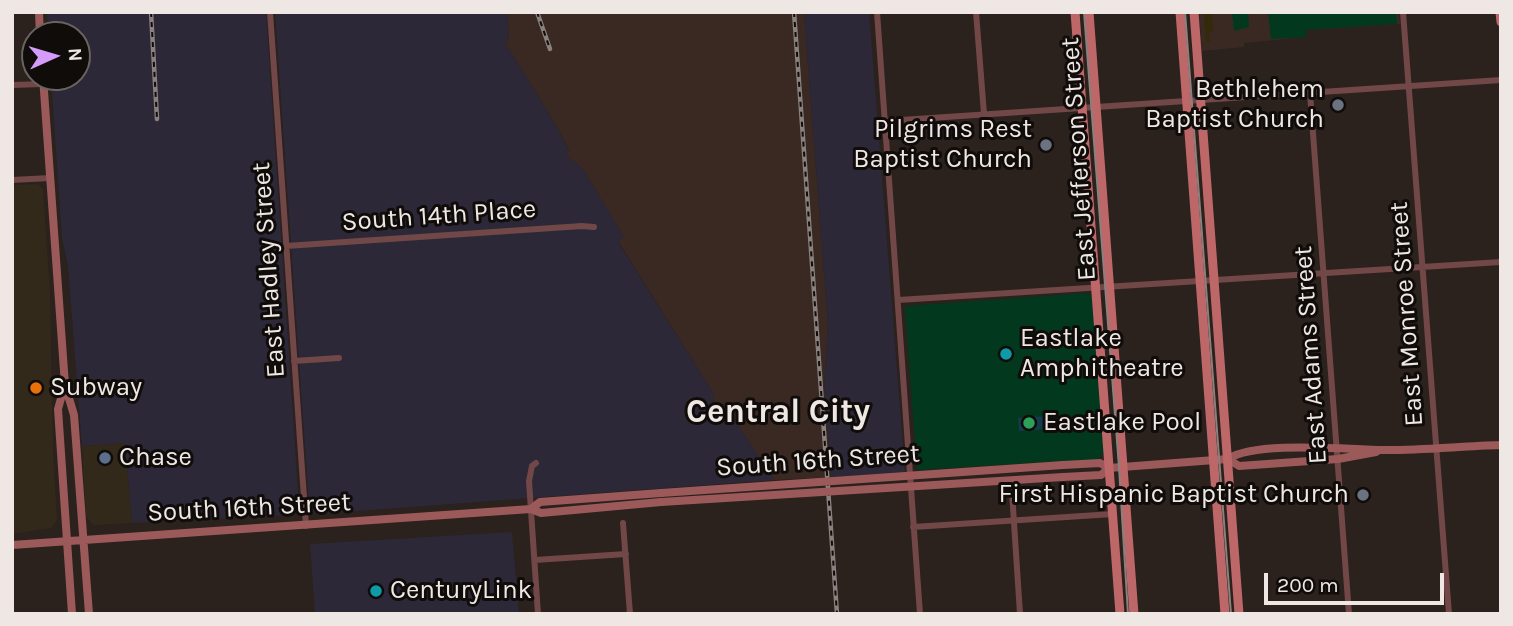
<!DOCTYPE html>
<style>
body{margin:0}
#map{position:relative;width:1513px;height:626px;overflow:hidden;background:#2b211d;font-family:Karla,sans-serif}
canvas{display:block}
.frame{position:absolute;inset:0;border:14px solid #eee7e4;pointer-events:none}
.north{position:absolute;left:21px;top:21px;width:70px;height:70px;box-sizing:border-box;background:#100c0a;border:2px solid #696461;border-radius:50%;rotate:86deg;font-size:19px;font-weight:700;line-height:28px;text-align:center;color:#eee7e4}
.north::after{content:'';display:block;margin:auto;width:24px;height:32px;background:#d59bfb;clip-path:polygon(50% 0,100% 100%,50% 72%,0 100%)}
.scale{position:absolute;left:1264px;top:573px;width:180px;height:32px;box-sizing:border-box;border:4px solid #eee7e4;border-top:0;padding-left:9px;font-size:21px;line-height:24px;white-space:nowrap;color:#eee7e4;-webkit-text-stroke:5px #100c0a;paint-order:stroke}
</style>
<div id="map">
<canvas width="1513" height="626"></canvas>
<div class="frame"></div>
<div class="north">N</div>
<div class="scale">200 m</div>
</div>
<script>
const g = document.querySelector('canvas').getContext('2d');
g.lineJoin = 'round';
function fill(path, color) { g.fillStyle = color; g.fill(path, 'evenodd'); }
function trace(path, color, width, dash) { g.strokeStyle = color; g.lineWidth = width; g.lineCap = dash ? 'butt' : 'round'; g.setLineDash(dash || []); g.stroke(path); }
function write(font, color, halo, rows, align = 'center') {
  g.font = font + ' Karla,sans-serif'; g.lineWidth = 6; g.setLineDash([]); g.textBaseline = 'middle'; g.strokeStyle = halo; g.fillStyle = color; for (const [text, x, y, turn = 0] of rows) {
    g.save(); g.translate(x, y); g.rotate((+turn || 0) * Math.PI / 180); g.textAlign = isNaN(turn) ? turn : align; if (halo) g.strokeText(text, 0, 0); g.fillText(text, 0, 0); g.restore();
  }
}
fill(new Path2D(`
 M38,184L43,189L50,293L53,454L57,520L51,528L12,534V185Z
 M125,443L132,523L93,525L86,516L82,446Z`), '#33291a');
fill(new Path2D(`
 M47,12H266L299,507L294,515L132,523L125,443L82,446L68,266L62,238L51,77H77V35H48Z
 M275,12H507L509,40L504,41L553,120L569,151L566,155L583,169L625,238L618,242L713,393L714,412L729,411L774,480L316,514L312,512L309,505Z
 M804,12H869L905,472L831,477L824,383L828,325Z
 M512,532L519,614H315L310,544Z`), '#2c2838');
fill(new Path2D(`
 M507,12H804L828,325L824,383L831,477L774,480L729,411L714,412L713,393L618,241L624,237L583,169L566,155L569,150L553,120L504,41L509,40Z
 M1199,12H1399L1400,24L1306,30V37L1244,43V47L1202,51Z`), '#392922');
fill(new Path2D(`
 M1232,12H1248L1249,27L1234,31Z
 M1268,12H1396L1397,24L1306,30V37L1271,39Z
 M1086,293L1092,296L1104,453L1098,459L917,470L905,309L906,306Z`), '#02381d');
fill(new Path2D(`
 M1204,12H1212L1213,31L1209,32L1210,42H1206Z`), '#332a09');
fill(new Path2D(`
 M1047,416L1048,429L1019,431L1018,418Z`), '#153a4b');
trace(new Path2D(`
 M270,12L306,526
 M877,12L920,614
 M976,12L984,114
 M1403,12L1449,614
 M12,85L43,84
 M1310,93L1349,614
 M886,121L1501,80
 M12,180L50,178
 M286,246L582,226L594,227
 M898,300L1501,262
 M294,361L339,358
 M536,463L532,466L529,481L538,614
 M1012,492L1020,614
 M623,523L630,614
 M913,527L1113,514
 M535,560L626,554`), '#714747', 6);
trace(new Path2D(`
 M39,12L40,35
 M43,77L65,385L74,415L89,614
 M64,388L58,409L72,614
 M1228,459C1256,440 1351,450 1388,450C1425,450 1463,446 1501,445
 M1228,459L1239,466L1338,459L1376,452
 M1063,465L1100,463L1109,468
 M1063,477L1101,475L1109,468L1228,459
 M531,509L540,502L661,493
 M12,545L531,509L541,513L661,502`), '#9c595a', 8);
trace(new Path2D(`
 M1075,12L1120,614
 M1089,12L1134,614
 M1180,12L1225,614
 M1194,12L1239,614
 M1500,12L1501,22`), '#bd6768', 9);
trace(new Path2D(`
 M1084,12L1119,467L1128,614
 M1185,12L1231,614`), '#8a817e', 2);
const rail = new Path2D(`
 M151,12L157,119
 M537,12L550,49
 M794,12L837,614`);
trace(rail, '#8a817e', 4.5);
trace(rail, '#100c0a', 2, [5]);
trace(new Path2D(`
 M661,493L1063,465
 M661,502L1063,477`), '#9c595a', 8);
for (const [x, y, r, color] of [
 [1338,105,7,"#6b7280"],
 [1046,145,7,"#6b7280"],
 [1006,354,7,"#0f9aa8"],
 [36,388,7,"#e8710a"],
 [1029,423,7,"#2e9e5b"],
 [105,458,7,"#5c6f8a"],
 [1363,495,7,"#6b7280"],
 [376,591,7,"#0f9aa8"]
]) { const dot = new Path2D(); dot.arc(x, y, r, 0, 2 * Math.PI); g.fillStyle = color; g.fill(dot); trace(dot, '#100c0a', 2.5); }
write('26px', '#eee7e4', '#100c0a', [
 ["Bethlehem",1324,90,"right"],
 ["Baptist Church",1324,120,"right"],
 ["Pilgrims Rest",1032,130,"right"],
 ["Baptist Church",1032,160,"right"],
 ["Eastlake",1020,339],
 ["Amphitheatre",1020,369],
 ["Subway",50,388],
 ["Eastlake Pool",1043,423],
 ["Chase",119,458],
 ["First Hispanic Baptist Church",1349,495,"right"],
 ["CenturyLink",390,591]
], 'left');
write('26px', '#eee7e4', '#100c0a', [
 ["East Jefferson Street",1079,159,-94],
 ["South 14th Place",439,216,-4],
 ["East Hadley Street",269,270,-94],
 ["East Monroe Street",1407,314,-94],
 ["East Adams Street",1311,355,-94],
 ["South 16th Street",818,461,-4],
 ["South 16th Street",249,508,-3]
]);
write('bold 33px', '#eee7e4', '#100c0a', [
 ["Central City",778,413]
]);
</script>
